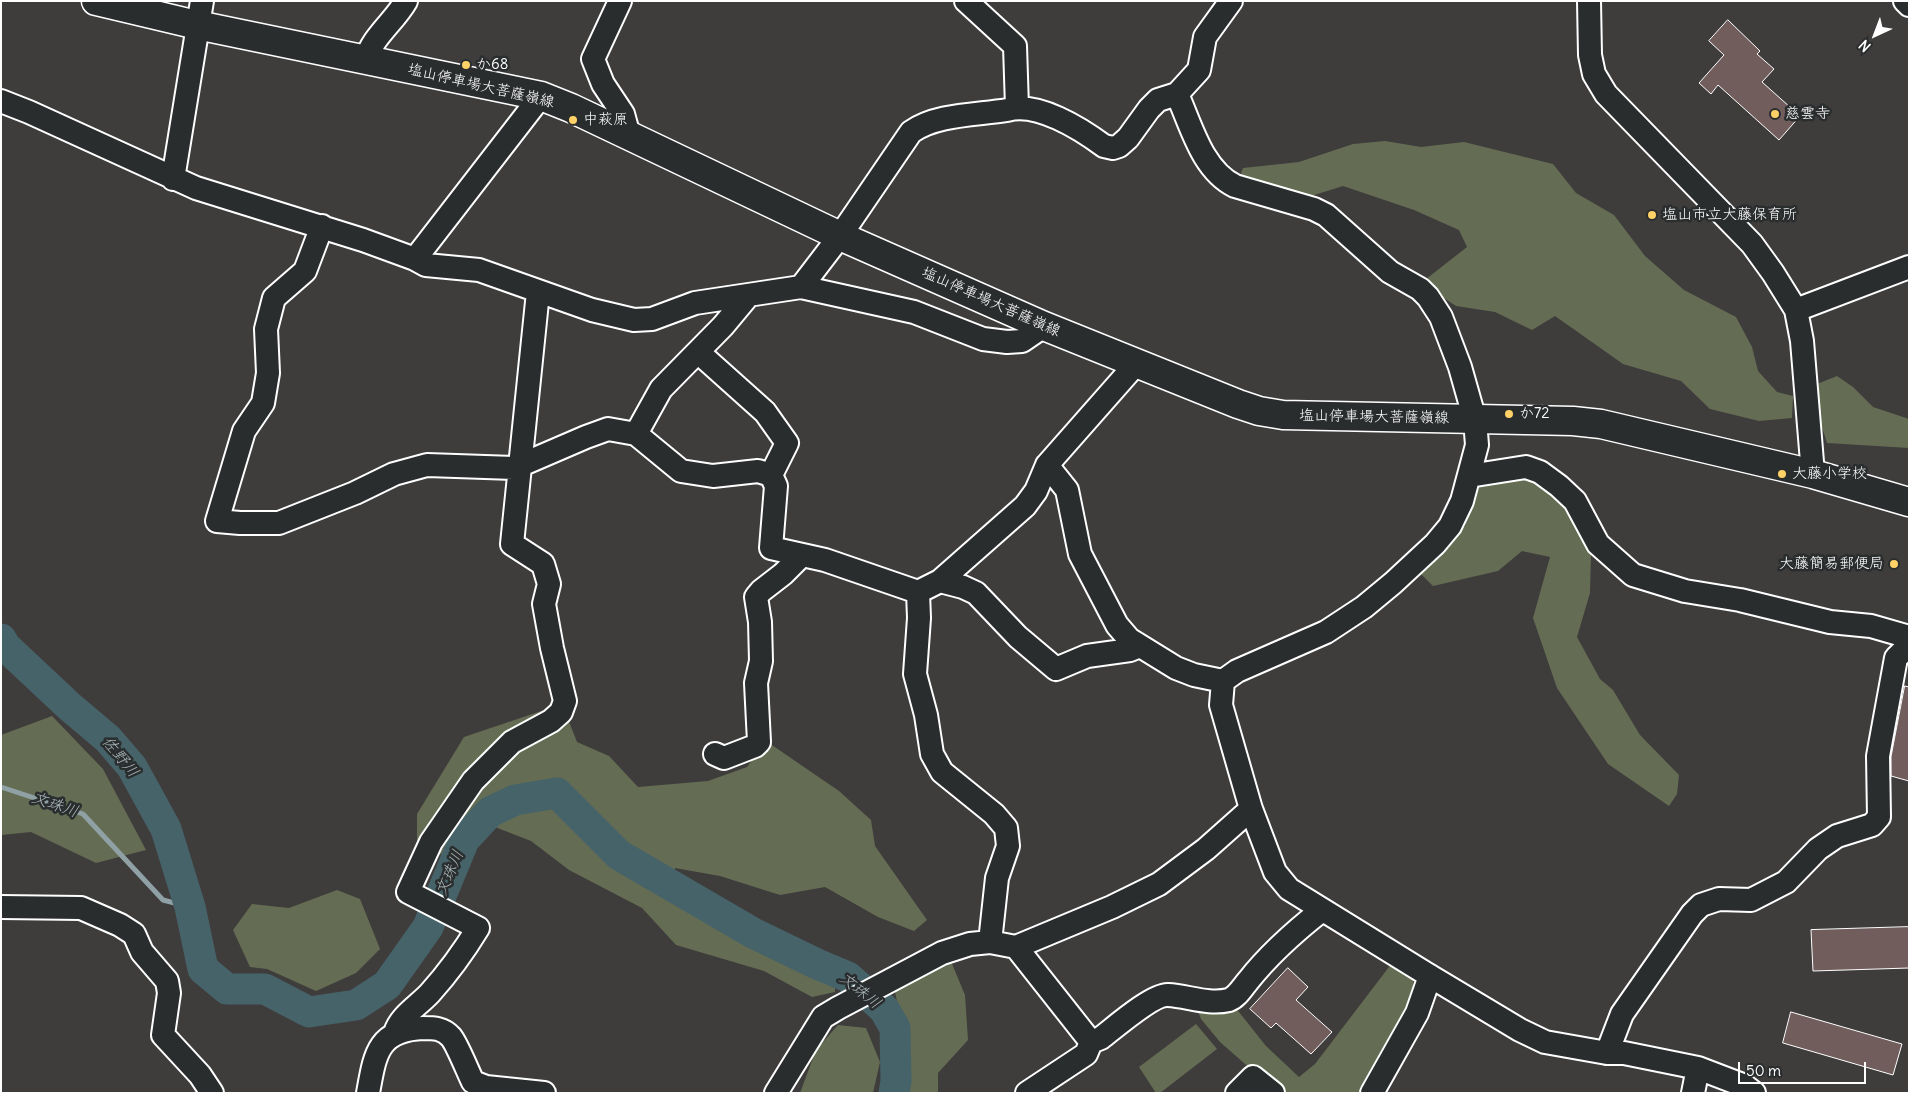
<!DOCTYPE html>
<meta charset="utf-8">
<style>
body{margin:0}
#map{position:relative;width:1910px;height:1094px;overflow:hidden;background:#3f3c3c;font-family:Delius,sans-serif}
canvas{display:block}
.frame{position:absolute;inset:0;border:2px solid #fff;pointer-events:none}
.north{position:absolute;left:1850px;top:10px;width:50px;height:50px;-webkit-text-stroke:4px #2a2d2e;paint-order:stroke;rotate:223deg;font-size:14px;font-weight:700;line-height:20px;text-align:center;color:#fff}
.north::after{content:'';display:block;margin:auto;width:18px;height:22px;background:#fff;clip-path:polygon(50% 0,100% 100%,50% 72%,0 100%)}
.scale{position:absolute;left:1738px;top:1062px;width:128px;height:22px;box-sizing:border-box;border:2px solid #fff;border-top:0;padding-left:6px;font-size:15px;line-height:18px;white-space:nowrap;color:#fff;-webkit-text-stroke:4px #2a2d2e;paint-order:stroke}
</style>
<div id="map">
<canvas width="1910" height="1094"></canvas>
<div class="frame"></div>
<div class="north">N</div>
<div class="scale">50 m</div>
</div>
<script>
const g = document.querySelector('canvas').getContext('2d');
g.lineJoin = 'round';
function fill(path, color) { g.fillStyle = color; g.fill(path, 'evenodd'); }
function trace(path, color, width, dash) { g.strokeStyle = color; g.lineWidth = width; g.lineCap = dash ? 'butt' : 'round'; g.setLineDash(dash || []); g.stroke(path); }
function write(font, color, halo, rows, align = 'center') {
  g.font = font + ' Delius,"Klee One",sans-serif'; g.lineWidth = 5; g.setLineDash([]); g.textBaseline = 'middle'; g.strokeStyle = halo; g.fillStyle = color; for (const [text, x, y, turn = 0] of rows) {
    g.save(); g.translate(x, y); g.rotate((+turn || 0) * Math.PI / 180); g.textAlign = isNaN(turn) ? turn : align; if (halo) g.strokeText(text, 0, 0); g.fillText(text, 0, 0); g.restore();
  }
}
fill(new Path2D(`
 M1385,141L1421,147L1464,142L1553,164L1576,193L1614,215L1645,256L1684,290L1736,317L1752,347L1758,371L1777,392L1793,396L1792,418L1759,421L1710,409L1681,381L1623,364L1555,316L1532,330L1495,312L1456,306L1421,283L1467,247L1459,230L1414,210L1343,186L1292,202L1239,179L1243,168L1299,162L1353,144Z
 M1837,376L1853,387L1873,407L1909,419V448L1827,443L1816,408L1817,384Z
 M1529,472L1572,505L1591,554L1590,593L1577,637L1600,679L1613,690L1640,735L1679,775L1677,794L1669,806L1608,764L1557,688L1533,618L1550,557L1522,551L1498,571L1433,586L1419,572L1465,526L1474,490L1493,479Z
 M562,704L577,742L609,756L638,787L708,781L747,767L766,741L839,791L871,820L875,846L927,920L914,931L878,917L825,887L780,895L720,876L675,868L674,898L742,936L835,981V992L812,997L764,971L676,945L642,908L569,870L531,841L495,827L417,866V814L464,737Z
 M52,716L103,769L146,850L96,863L31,832L1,835V735Z
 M337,890L360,899L380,949L356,973L316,991L267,969L250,967L233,930L252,904L289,908Z
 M950,959L965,995L968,1040L938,1073V1093H906L908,1054L895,992L917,974Z
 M1392,963L1413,975L1414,1005L1366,1093H1282L1261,1078L1220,1042L1201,1019L1196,1006L1231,1002L1266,1046L1299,1077L1315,1064Z
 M1196,1024L1217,1049L1160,1093H1156L1139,1067Z
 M838,1025L866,1028L880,1062L873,1093H800L816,1050Z`), '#646d53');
trace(new Path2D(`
 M1,787L83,814L163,900L190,907`), '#90a1a6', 5);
trace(new Path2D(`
 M1,639L5,646L69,706L108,739L132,767L166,829L190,907L203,969L227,989H265L309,1012L356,1005L387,985L428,927L464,840L490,812L515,800L557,793L619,855L753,933L817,964L848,977L884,1009L895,1028L896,1081L894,1093`), '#46636a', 31);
const building = new Path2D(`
 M1728,20L1760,51L1757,54L1774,69L1762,82L1800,116L1779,140L1718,85L1711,94L1699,83L1724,55L1709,41Z
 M1905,686L1909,687V781L1891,776V757Z
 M1909,927V968L1813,971L1811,930Z
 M1288,968L1308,987L1296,1000L1332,1032L1311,1054L1276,1023L1271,1028L1250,1009Z
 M1791,1012L1902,1044L1893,1075L1783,1043Z`);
fill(building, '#715e5c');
trace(building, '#fff', 1);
const minor = new Path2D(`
 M620,1L593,59L603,84L623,114L629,136
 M966,1L1015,46L1017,107
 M1589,1L1590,55L1594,74L1606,94L1752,244L1773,273L1796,310L1802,341L1813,474
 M1905,1L1909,5
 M366,60C372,37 394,22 406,1
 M1177,94C1191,125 1202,170 1235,186L1314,209L1326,215L1390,272L1420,289L1428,297L1441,317L1460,367L1475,420L1477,445L1462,501L1450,526L1435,544L1393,583L1364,607L1326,632L1237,671L1223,681L1221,705L1251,809L1275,872L1289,889L1430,976L1520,1030L1545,1042L1607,1053H1624L1698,1068L1745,1086L1754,1093
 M1,101L29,112L196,188L363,240L415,259L426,265L479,270L592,310L634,320L652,319L695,303L801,287L914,312L983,339L1007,342L1022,341L1044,326
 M173,179L202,1
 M322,226L305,271L274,298L266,329L268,373L263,403L244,431L217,521L240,523H279L355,493L394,474L427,465L514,468L586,437L608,429L636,434L681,471L713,476L758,471L771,475L776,486L771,548L825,560L918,592L919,618L915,674L926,715L932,754L942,772L994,814L1006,828L1008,846L997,878L990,942
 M415,259L541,96
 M801,287L840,236L911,132C936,114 977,115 1007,110C1037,101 1081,129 1104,146L1113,148L1119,146L1128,138L1149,109L1158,100L1177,94L1199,70L1205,37L1231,1
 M1796,310L1909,267
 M698,352L765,412L787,443L771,475
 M636,434L661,389L723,326L748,296
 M1047,465L1067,490L1080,554L1117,625L1129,639L1176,668L1194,675L1223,681
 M1469,476L1526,467L1540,472L1559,486L1575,501L1598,544L1633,575L1685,591L1740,600L1830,622L1871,626L1909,637
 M940,581L963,587L976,593L1018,637L1056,669L1087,656L1130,650L1140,646
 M918,592L940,581L1025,506L1036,491L1047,465L1136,364
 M715,754L724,758L755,746L759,742L756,683L761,661L760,622L756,597L761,591L783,574L802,555
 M1,907L81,908L120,925L134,934L142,952L167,981L169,993L163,1035L200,1075L212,1093
 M1016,947L1091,1042L1086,1054L1027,1093
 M395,1033C400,1016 418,1006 430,993C448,973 464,951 478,928L408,892L431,842L473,781L512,742L551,721L561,712L565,701L552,648L544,604L549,584L543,564L512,544L538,292
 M1091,1042L1101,1038C1114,1028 1153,994 1168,995C1188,996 1208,1005 1229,1000C1237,997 1242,988 1248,981C1270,953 1294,932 1322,910
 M1607,1053L1622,1014L1692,914L1701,905L1719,899L1751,900L1786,882L1818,849L1837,836L1872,825L1879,817L1878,756L1896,658L1909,645
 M368,1093C375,1055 377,1030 423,1028C434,1028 443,1028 451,1037C457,1044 468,1072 473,1082L486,1087L544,1093
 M776,1093L823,1017L838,1008L942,953L970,944L990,942L1016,947L1112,907L1159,884L1206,849L1251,809
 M1237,1093L1253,1077L1273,1093
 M1372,1093L1417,1013L1430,976
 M1693,1093L1698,1068`);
const major = new Path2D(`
 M96,1L197,25L541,96L571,108L840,236L1044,326L1238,404L1259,411L1283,415L1573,421L1601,424L1813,474L1909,502`);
trace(minor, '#fff', 26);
trace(major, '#fff', 31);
trace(minor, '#2a2d2e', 22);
trace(major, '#2a2d2e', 28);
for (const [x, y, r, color] of [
 [466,65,5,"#ffd166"],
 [1775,114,5,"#ffd166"],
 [573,120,5,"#ffd166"],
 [1652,215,5,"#ffd166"],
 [1509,414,5,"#ffd166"],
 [1782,474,5,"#ffd166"],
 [1894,564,5,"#ffd166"]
]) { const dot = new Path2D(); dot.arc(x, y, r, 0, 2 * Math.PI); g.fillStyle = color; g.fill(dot); trace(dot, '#2a2d2e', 2); }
write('15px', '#fff', '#2a2d2e', [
 ["か68",476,65],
 ["慈雲寺",1785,114],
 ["中萩原",583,120],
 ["塩山市立大藤保育所",1662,215],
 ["か72",1519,414],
 ["大藤小学校",1792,474],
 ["大藤簡易郵便局",1884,564,"right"]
], 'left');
write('15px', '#fff', '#2a2d2e', [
 ["塩山停車場大菩薩嶺線",481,86,13],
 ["塩山停車場大菩薩嶺線",991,302,24],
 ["塩山停車場大菩薩嶺線",1374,417,1]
]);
write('italic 16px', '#acb9bc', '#2a2d2e', [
 ["佐野川",120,757,51],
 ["文珠川",55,805,19],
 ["文珠川",450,873,-67],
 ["文珠川",860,991,39]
]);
</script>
